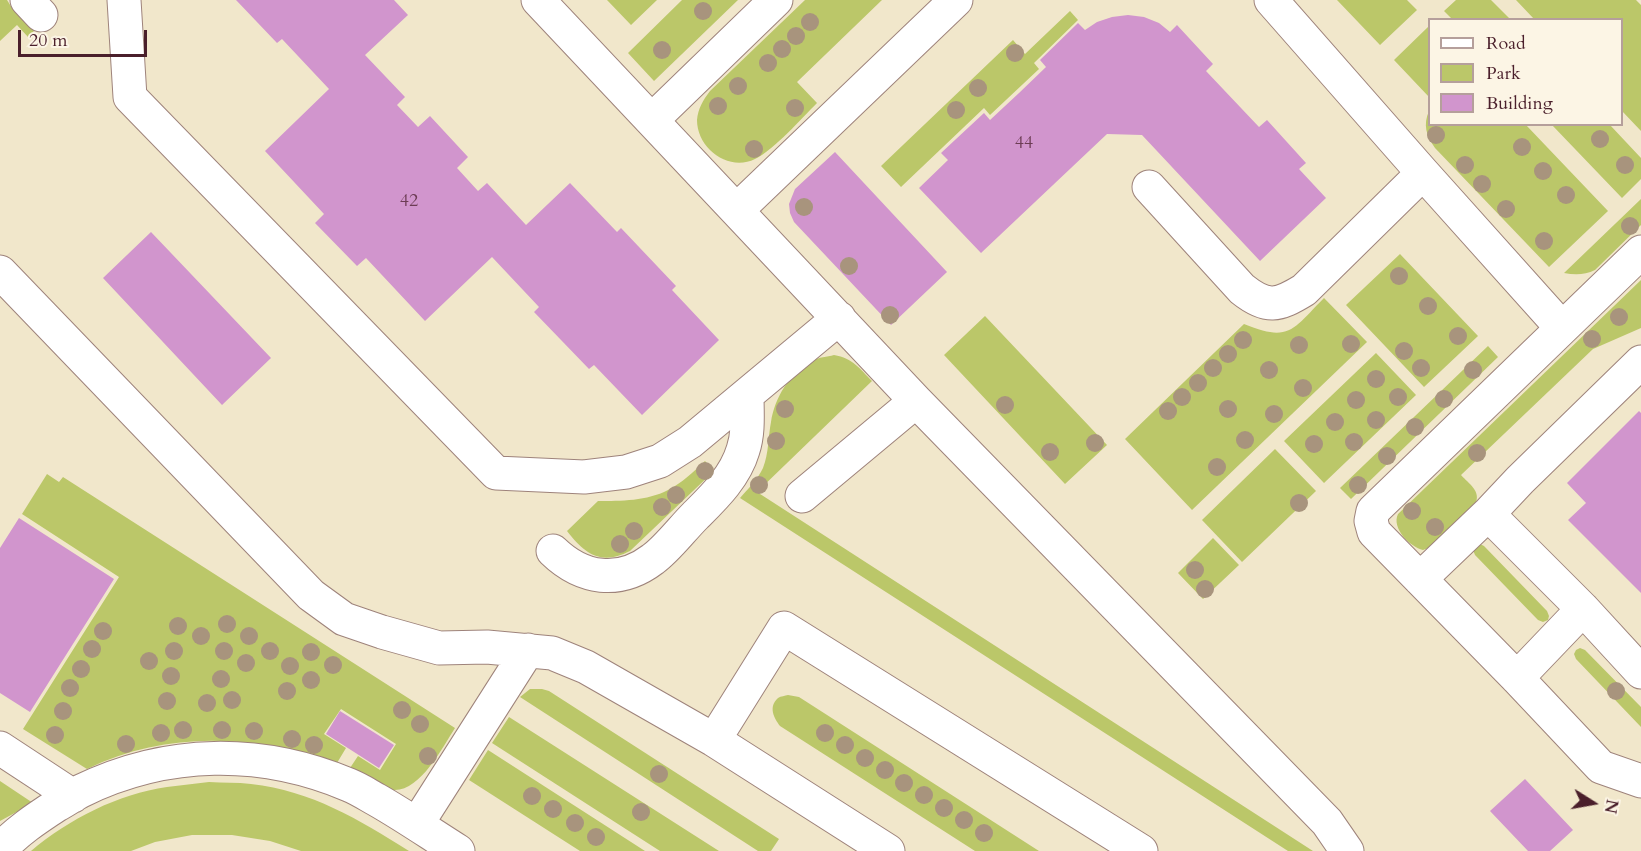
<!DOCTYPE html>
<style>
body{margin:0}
#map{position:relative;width:1641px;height:851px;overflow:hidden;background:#f1e7cb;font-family:Cardo,serif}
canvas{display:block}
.legend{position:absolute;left:1428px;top:18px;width:195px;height:108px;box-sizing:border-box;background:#fcf5e5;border:2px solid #b59f9b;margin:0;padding:8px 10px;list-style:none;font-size:18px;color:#4a1f2b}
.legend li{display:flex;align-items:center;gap:12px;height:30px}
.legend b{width:30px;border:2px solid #b59f9b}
.north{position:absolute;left:1563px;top:773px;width:60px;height:60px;-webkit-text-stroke:4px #fcf5e5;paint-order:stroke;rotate:101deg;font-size:16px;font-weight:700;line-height:24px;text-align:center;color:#4a1f2b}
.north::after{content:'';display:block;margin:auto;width:21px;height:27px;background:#4a1f2b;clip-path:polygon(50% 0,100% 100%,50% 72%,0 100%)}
.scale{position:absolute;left:18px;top:30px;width:129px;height:27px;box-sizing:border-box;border:3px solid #4a1f2b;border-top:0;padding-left:8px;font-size:18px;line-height:21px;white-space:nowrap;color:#4a1f2b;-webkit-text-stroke:4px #fcf5e5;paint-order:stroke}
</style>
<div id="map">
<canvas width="1641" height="851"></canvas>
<ul class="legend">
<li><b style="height:8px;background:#fff"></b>Road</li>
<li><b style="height:16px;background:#bbc769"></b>Park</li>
<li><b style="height:16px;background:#d195cd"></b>Building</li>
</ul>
<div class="north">N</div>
<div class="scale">20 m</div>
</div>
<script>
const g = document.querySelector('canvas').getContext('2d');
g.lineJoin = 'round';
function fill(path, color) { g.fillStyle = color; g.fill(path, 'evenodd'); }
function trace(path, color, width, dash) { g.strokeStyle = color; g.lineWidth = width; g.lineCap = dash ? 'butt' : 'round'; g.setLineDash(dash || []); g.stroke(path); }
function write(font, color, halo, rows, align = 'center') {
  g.font = font + ' Cardo,serif'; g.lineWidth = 5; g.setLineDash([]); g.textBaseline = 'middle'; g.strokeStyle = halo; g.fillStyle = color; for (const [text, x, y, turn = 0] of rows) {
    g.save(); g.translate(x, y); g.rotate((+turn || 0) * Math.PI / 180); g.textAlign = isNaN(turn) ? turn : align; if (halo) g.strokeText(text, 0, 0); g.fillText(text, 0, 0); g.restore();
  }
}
fill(new Path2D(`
 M0,0H7L12,8L34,31L28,37L17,25L0,41Z
 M607,0H657L631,25Z
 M682,0H738L654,81L628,53Z
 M805,0H882L797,82L817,103C801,119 775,149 755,159C729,172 697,149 697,120C698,109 703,100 710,91Z
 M1337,0H1407L1417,10L1380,45Z
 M1456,0H1491L1510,19H1452L1444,11Z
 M1516,0H1636L1641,5V131L1622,111V20L1534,19Z
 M1070,11L1078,20L1034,63L1039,69L990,115L984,108L901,187L881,166L1013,40L1025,54Z
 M1429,26V97L1394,60Z
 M1429,111L1430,124L1526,125L1608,211L1549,267L1435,148C1426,135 1423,125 1429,111Z
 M1552,125H1610L1641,158V179L1622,198Z
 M1641,199V225L1595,270C1585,275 1575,275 1564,273Z
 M1400,254L1478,336L1424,387L1346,305Z
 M1641,280V328L1593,349L1461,475C1469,484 1482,491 1475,505L1431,547L1423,550C1410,547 1391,528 1398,514Z
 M1324,298L1367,342L1192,510L1125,439L1244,324C1290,343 1293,329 1324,298Z
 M985,316L1107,445L1065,484L944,355Z
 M1488,346L1498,357L1351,499L1340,488Z
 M1376,353L1416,395L1324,483L1284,441Z
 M834,355C853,358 860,369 872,381L757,492L1313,851H1288L740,498C748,489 758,479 763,468C769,453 768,437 771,422C775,397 789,374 812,361C819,357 827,357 834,355Z
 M1275,449L1316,491L1242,562L1202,520Z
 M705,461L714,471L630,551C601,566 585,554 567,531L598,501C621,501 647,501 668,490C682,483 693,472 705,461Z
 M47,474L59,482L63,477L455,728C442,748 420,792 393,790C385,789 378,781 372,778C365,774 358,771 350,768L358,756L380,770L396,744L341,709L324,734L346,748L337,763C253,735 168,730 87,769L23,729L119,577L22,514Z
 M1213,538L1239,565L1203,599L1178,573Z
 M1480,544L1484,546L1547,611L1549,616L1548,620L1543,622L1538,620L1475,555L1473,550Z
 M1580,648L1585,650L1641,707V727L1576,659L1574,654L1576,650Z
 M530,689H542L549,691L779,839L771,851H758L520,697Z
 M788,695L799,697L1039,851H975L780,726C774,718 768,707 778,698C781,696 785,696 788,695Z
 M509,717L719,851H660L492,743Z
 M488,750L645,851H580L469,780Z
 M0,781L33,803L0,821Z
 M209,782C223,783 237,782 251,784C312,791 358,819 409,851H301L270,841L232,835H192L155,842L131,851H31C69,819 118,794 167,787C181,785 195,784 209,782Z`), '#bbc769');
fill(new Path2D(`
 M236,0H394L408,15L365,55L405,97L397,105L418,127L430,116L468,157L457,168L478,191L487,183L526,225L570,183L617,232L621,228L676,286L672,290L719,340L642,415L594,365L589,369L534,312L539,307L492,257L425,321L366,258L357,266L315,223L324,214L265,151L329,89L282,39L277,43Z
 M1128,15L1144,17L1159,23L1170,32L1177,25L1213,64L1206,71L1259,127L1267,120L1306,163L1299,169L1326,198L1260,261L1142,135L1107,134L981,253L919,188L948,160L941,153L984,113L990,120L1019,93L1046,67L1040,60L1078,23L1085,30L1097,22L1112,17Z
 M835,152L947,272L891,325L794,222L790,213L789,204L795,189Z
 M151,232L271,358L222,405L103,278Z
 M1639,411L1641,413V593L1568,520L1586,503L1567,483Z
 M19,518L114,579L30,712L0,693V548Z
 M340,711L394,745L379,768L326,734Z
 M1525,779L1573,830L1550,851H1528L1490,811Z`), '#d195cd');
const minor = new Path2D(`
 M27,0L41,15
 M124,0L130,97L496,473L584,477L626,472L660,461L690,442L839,318
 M538,0L916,401L1327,822L1347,851
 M1271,0L1423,173L1562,328
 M652,120L776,0
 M1149,187L1242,289C1267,309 1278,306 1304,290L1423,173
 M737,210L956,0
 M1641,252L1373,511L1371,521L1374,532L1517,678L1601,767L1641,781
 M0,272L311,595L344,619L382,632L439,648L487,647L552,653L586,667L714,740L888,851
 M802,496L916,401
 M1488,514L1520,480L1641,362
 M553,551C582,579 619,585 653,559C667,549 682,529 695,516C714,497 735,477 743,450C749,432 747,413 747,395
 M1420,579L1488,514L1583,609L1641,672
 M1517,678L1583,609
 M714,740L784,628L1141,851
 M0,748L73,796
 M417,824L528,650
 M0,850C16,832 37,818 57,805C65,801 73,795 81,791C167,749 261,748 349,785C359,789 368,795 377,800C405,816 431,834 458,851`);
trace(minor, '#9e837b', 35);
trace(minor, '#fff', 33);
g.fillStyle = '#a8947d';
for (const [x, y] of [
 [703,11],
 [810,22],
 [796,36],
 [782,49],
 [662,50],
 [1015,53],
 [768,63],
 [738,86],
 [978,88],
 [718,106],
 [795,108],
 [956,110],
 [1436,135],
 [1600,139],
 [1522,147],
 [754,149],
 [1465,165],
 [1625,165],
 [1543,171],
 [1482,184],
 [1566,195],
 [804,207],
 [1506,209],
 [1630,226],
 [1544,241],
 [849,266],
 [1399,276],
 [1428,306],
 [890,315],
 [1619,317],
 [1458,336],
 [1592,339],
 [1243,340],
 [1351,344],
 [1299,345],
 [1404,351],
 [1228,354],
 [1213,368],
 [1421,368],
 [1269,370],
 [1473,370],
 [1376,379],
 [1198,383],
 [1303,388],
 [1182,397],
 [1398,397],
 [1444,399],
 [1356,400],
 [1005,405],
 [785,409],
 [1228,409],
 [1168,411],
 [1274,414],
 [1376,420],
 [1335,422],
 [1415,427],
 [1245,440],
 [776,441],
 [1354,442],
 [1095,443],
 [1314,444],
 [1050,452],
 [1477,453],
 [1387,456],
 [1217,467],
 [705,471],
 [759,485],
 [1358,485],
 [676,495],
 [1299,503],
 [662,507],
 [1412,511],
 [1435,527],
 [634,531],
 [620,544],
 [1195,570],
 [1205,589],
 [227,624],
 [178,626],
 [103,631],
 [201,636],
 [249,636],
 [92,649],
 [174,651],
 [224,651],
 [270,651],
 [311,652],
 [149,661],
 [246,663],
 [333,665],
 [290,666],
 [81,669],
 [171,676],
 [221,679],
 [311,680],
 [70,688],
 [287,691],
 [1616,691],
 [232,700],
 [167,701],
 [207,703],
 [402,710],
 [63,711],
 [420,724],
 [183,730],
 [222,730],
 [254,731],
 [161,733],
 [825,733],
 [55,735],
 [292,739],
 [126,744],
 [314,745],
 [845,745],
 [428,756],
 [865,758],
 [885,770],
 [659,774],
 [904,783],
 [924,795],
 [532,796],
 [944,808],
 [553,809],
 [641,812],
 [964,820],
 [575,823],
 [984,833],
 [596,837]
]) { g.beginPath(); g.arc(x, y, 9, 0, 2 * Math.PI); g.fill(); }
write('18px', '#6c3c54', null, [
 ["44",1024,144],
 ["42",409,202]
]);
</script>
